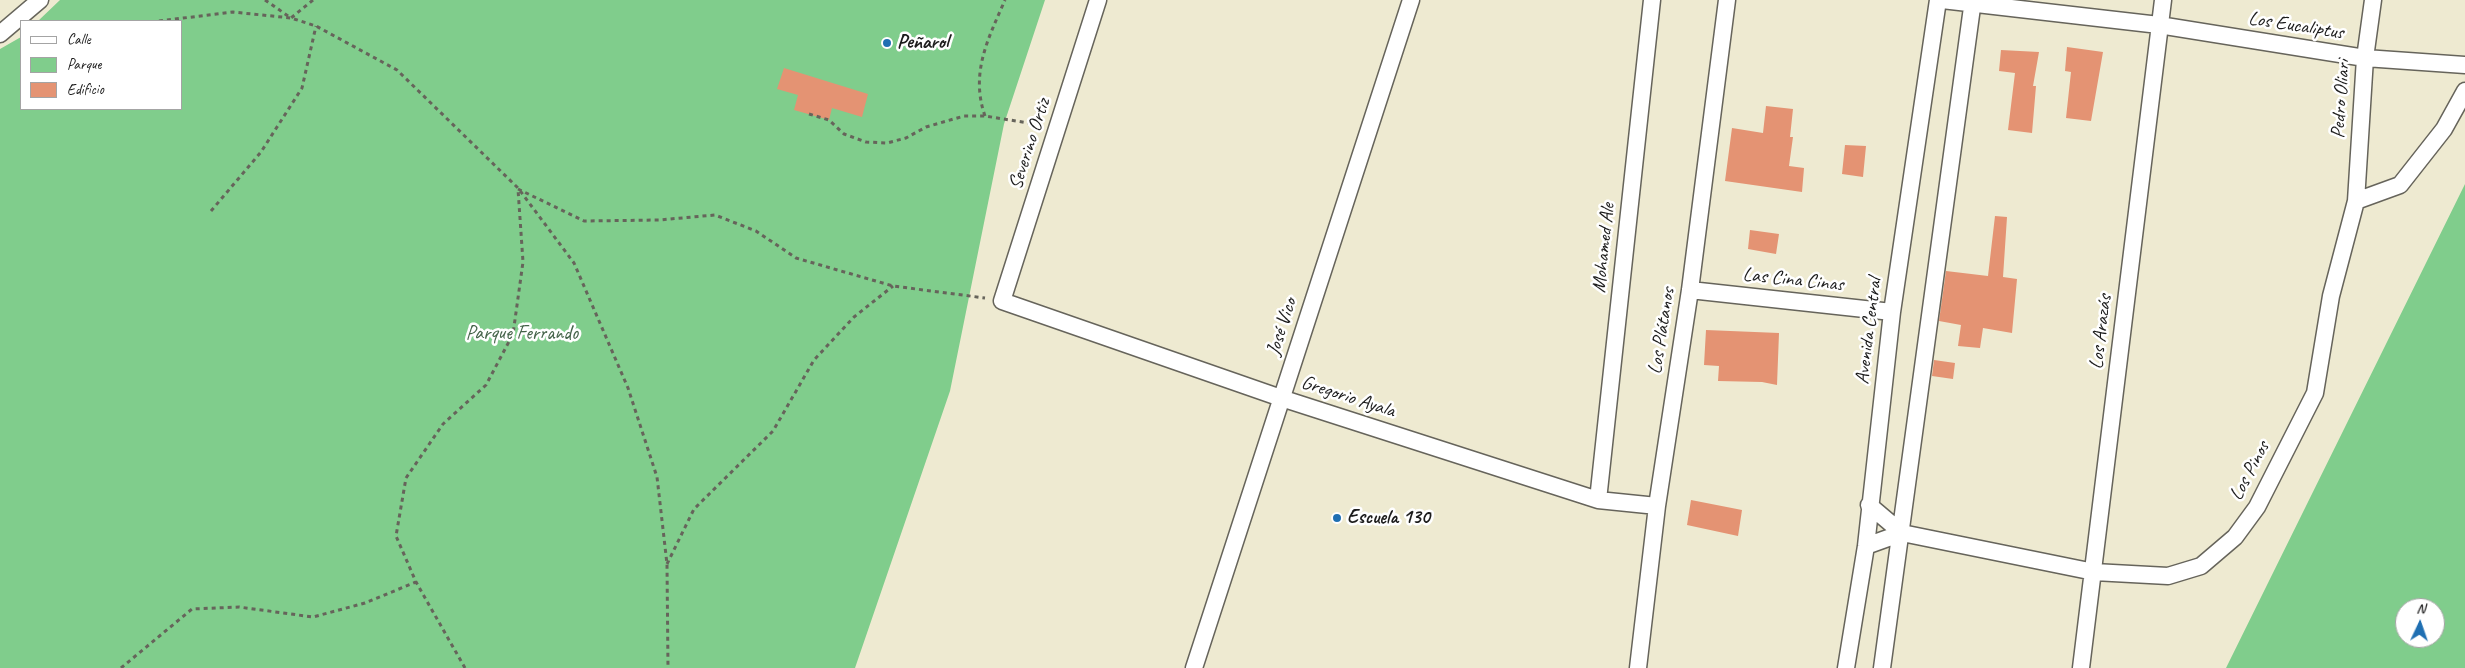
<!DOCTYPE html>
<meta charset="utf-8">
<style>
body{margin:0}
#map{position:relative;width:2465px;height:668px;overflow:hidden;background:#eeead1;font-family:Caveat,sans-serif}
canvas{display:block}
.legend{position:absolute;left:20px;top:20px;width:162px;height:90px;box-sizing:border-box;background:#fff;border:1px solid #a4a4a4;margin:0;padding:6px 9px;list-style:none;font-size:15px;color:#1c1c1c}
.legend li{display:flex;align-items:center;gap:10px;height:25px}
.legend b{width:25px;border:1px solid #a4a4a4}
.north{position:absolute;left:2395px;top:598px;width:50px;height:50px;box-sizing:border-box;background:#fff;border:1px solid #a4a4a4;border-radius:50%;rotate:3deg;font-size:14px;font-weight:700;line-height:20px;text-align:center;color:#1c1c1c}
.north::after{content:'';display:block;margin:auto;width:18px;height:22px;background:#1f6fb2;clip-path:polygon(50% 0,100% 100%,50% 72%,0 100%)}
</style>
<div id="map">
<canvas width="2465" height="668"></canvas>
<ul class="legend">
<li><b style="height:6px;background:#fff"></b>Calle</li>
<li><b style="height:14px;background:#80cd8c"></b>Parque</li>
<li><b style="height:14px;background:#e49373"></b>Edificio</li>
</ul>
<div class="north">N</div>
</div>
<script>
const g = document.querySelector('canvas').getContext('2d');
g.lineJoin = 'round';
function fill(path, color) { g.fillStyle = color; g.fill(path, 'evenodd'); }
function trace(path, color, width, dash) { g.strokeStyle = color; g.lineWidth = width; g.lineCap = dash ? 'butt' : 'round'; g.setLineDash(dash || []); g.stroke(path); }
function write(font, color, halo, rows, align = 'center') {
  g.font = font + ' Caveat,sans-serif'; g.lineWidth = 5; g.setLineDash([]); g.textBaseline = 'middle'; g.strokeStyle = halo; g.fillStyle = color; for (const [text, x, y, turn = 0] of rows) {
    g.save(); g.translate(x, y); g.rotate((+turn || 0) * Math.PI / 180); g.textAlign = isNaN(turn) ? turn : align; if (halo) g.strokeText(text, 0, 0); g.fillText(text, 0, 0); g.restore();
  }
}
fill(new Path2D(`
 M60,0H1045L1004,124L950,391L855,668H0V49L21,37V109H181V21H38Z
 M2465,184V668H2226ZM2405,608H2435V638H2405Z`), '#80cd8c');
fill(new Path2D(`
 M2067,47L2103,52L2091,121L2066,118L2071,72L2065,71Z
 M2001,50L2039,52L2033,86H2036L2032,133L2008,130L2015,73L1999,71Z
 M784,68L868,94L862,117L832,108L829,120L794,110L798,95L777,89Z
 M1766,106L1793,109L1790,137H1793L1789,166L1804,168L1802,192L1725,181L1732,128L1763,133Z
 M1845,145L1866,146L1863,177L1842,174Z
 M1995,216L2007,217L2003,277L2017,279L2012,333L1983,328L1980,348L1958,346L1961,325L1939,321L1946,271L1988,276Z
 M1750,230L1779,234L1776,254L1748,249Z
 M1706,330L1779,333L1777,385L1762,382L1718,381L1719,366L1704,365Z
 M1934,360L1955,363L1953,379L1932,376Z
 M1691,500L1742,510L1738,536L1687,525Z`), '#e49373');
const minor = new Path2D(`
 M1098,0L1002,301L1281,398L1598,500L1657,506
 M1942,0L2159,25L2365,58L2465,65
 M0,34L40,0
 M2356,201L2365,58L2373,0
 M1690,290L1892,312
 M1598,500L1652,0
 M1869,505L1902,533L2094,572L2168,576L2201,566L2235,537L2257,507L2315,393L2331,296L2356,201L2400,185L2444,129L2465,91
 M1866,546L1902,533
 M1194,668L1411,0
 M1638,668L1657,506L1690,290L1727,0
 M1846,668L1866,546L1892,312L1938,0
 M1882,668L1973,0
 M2081,668L2163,0`);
trace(minor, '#66645b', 19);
trace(new Path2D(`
 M265,0L291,18L313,0
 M159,21L233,12L291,18L316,26L397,70L518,188L574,263L628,388L657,477L667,564L668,668
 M809,114L829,120L844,134L866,142L887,143L906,138L926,127L964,116H985L1041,125
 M985,116C970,73 988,39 1005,0
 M518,189L584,221L659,220L715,215L756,231L796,258L893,286L985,298
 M211,211L261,152L302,88L316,26
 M667,564L694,509L773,431L814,360L854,317L893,286
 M121,668L192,609L239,607L313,617L365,603L416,582
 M465,668L416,582L396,536L406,478L443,424L486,385L513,334L523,262L518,189`), '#66645b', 3, [4, 4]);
trace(minor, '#fff', 16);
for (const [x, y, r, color] of [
 [887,43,5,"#1f6fb2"],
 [1337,518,5,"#1f6fb2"]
]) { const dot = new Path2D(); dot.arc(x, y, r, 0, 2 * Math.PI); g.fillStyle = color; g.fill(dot); trace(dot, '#fff', 2); }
write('20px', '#1c1c1c', '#fff', [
 ["Los Eucaliptus",2296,26,9],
 ["Pedro Oliari",2341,99,-86],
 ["Severino Ortiz",1030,144,-72],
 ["Mohamed Ale",1604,248,-84],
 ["Las Cina Cinas",1793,280,6],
 ["José Vico",1282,327,-72],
 ["Los Plátanos",1662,331,-81],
 ["Avenida Central",1869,331,-83],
 ["Los Arazás",2101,332,-83],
 ["Gregorio Ayala",1348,397,18],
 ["Los Pinos",2250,471,-62]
]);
write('bold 20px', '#1c1c1c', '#fff', [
 ["Peñarol",897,43],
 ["Escuela 130",1347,518]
], 'left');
write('20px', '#446349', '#fff', [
 ["Parque Ferrando",522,334]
]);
</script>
